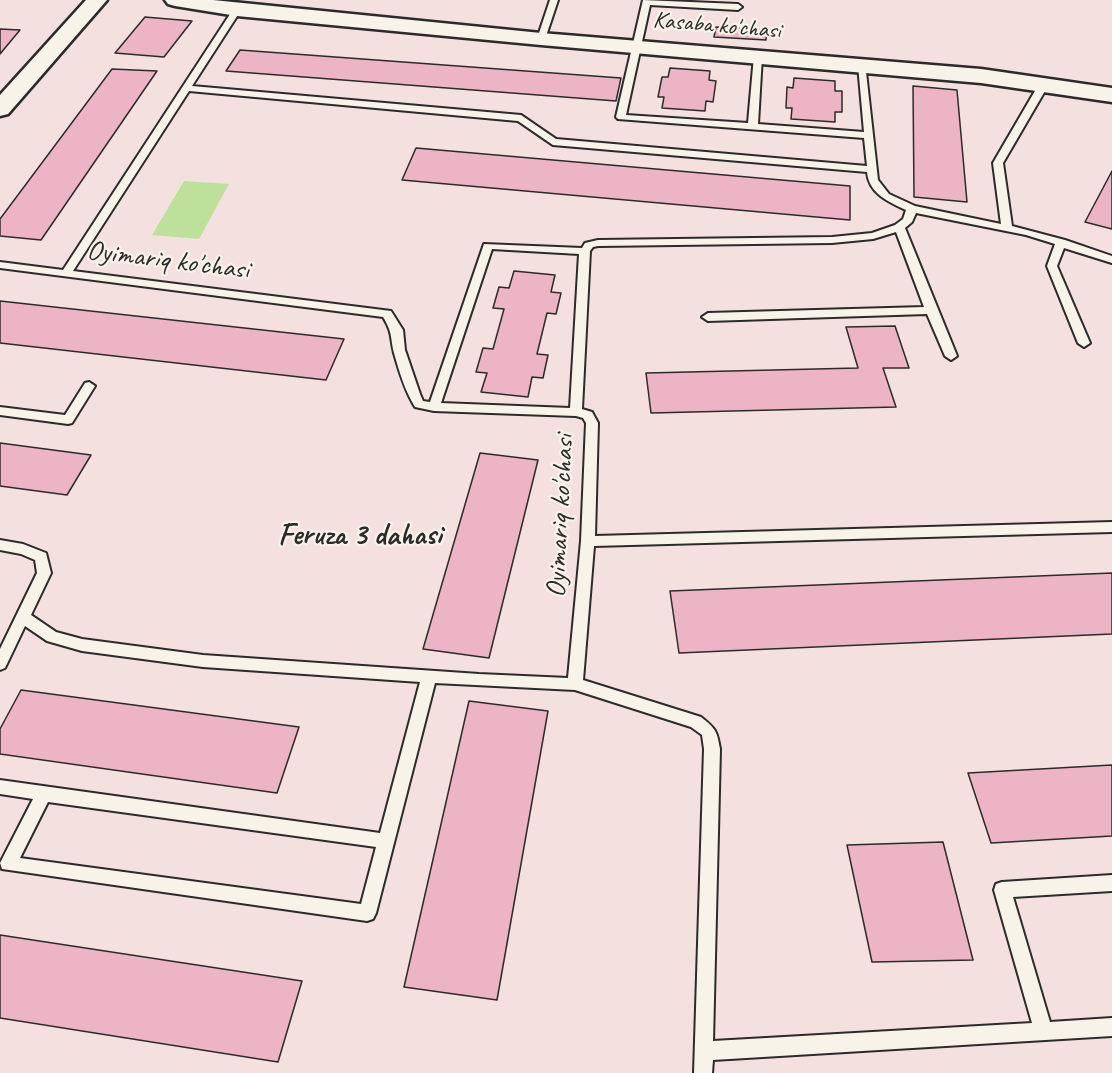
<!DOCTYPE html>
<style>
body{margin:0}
canvas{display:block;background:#f4e0de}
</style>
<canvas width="1112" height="1073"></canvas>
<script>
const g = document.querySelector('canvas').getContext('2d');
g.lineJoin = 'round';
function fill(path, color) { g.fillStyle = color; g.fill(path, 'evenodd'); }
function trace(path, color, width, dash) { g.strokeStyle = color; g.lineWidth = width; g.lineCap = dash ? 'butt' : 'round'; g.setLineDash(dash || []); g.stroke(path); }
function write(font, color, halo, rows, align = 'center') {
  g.font = font + ' Caveat,sans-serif'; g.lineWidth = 4.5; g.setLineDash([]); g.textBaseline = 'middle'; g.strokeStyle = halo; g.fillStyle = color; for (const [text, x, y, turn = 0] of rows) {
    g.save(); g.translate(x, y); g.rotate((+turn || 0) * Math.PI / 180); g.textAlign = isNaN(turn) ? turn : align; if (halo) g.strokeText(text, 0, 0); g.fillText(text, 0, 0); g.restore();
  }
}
fill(new Path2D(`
 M184,181L229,184L199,239L152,235Z`), '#bde19b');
const building = new Path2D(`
 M145,17L192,21L164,57L115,53Z
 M716,27L767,30L766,40L714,37Z
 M0,29L20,30L0,54Z
 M240,50L621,78L616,101L226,71Z
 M670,68L710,71L709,80L716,81L713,102L706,101L705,111L662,108L664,97H658L662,77H668Z
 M112,69L157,71L41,240L0,236V219Z
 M794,78L835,81V91H842V112H835V122L791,119L792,108H786L787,87L793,88Z
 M913,86L957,90L967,202L914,197Z
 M416,148L850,186V220L402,180Z
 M1112,171V229L1085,222Z
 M514,271L555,275L551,292L561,293L556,314L547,313L537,354L548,355L543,378L532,377L528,397L481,392L487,373L476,372L483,348L493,349L504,309L493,308L499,287L509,288Z
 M0,301L344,339L326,380L0,343Z
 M895,326L909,368H883L896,407L651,413L646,373L858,368L846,327Z
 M0,443L91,455L67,495L0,486Z
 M480,453L538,460L489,658L423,649Z
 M1112,573V634L679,653L670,591Z
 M21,690L299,727L277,793L0,754V729Z
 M469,701L548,711L497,1000L404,987Z
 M1112,765V836L991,843L968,773Z
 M943,842L973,960L872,962L847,845Z
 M0,935L302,981L278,1062L0,1018Z`);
fill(building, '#edb4c6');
trace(building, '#2b2b2b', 1.5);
const lane = new Path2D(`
 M550,0H558L545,39L538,41L537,39Z
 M643,0L738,4L742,7L738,10L650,5L626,115L748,123L754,56L758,53L762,56L758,124L864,132L858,65L865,63L878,180L889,194L915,206L1001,224L993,163L1039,84L1047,82L1049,84L1003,163L1012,226L1065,240L1112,256V263L1064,248L1057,266L1090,343L1084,347L1078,343L1047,266L1055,244L1026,235L916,213L912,222L905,228L957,356L951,360L945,356L927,314L708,321L702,317L708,313L924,307L896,232L873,239L832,243L598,246L593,247L590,251L582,409L592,412L598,423L595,536L1112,522V532L594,546L583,680L701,717C716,729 717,731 720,749L713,1041L1032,1023L994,890L996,884L1002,882L1112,875V891L1013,897L1050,1022L1112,1018V1036L713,1060L712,1073H694L704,749L702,735L691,727L575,690L435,683L376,913L373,919L367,921L2,869L0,863L33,799L0,794V780L380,833L420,682L203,667L82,651L47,641L25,626L5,668L0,670V649L37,573L35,560L21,554L0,550V540L23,544L46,553L51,573L31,615L56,632L82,639L203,655L479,674L568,678L581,541L586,423L583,418L576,416L434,411L415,407C405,391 399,371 394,353C390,337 393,333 383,317L0,268V262L63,270L234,8L237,7L241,10L192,86L521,115L556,139L867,166L864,138L618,119L616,117ZM189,91L518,121L553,145L867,172C869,194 889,202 906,210L903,219L895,225L872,233L832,237L598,240L585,243L582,248L484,244L430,402L423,401L420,394L405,350L403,330L391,311L73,271ZM492,249L579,254L570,408L441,403ZM48,802L376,847L361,904L20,858Z
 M89,382L95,386L72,423L68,424L0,415V407L65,415L85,383Z`);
const secondary = new Path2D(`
 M86,0H107L8,114L0,116V95Z
 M165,0H213L541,33L981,69L1112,88V102L981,83L541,45L237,16L175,6L168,4Z`);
trace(lane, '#2b2b2b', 4);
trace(secondary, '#2b2b2b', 5);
fill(lane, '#f7f3e8');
fill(secondary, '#f7f3e8');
write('24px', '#2b2b2b', '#f7f3e8', [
 ["Kasaba ko'chasi",717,26,5]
]);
write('28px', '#2b2b2b', '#f7f3e8', [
 ["Oyimariq ko'chasi",168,261,7],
 ["Oyimariq ko'chasi",561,516,-87]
]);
write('bold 30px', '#2b2b2b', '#f7f3e8', [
 ["Feruza 3 dahasi",360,536]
]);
</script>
